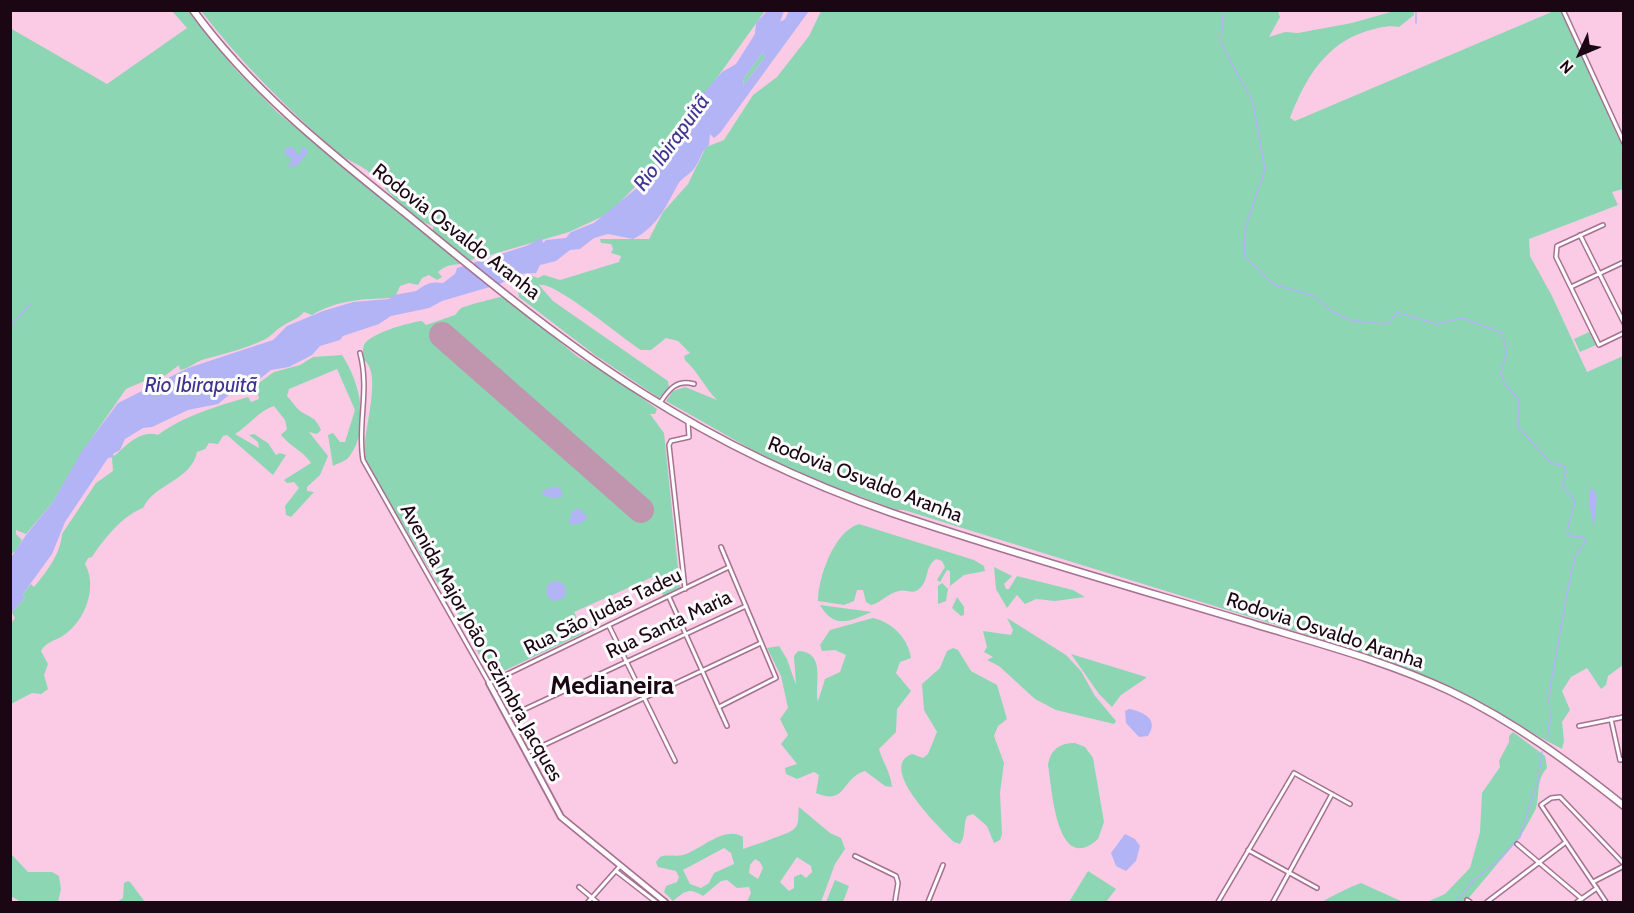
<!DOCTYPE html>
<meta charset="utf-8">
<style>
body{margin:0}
#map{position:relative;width:1634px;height:913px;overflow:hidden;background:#fbcbe6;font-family:Cabin,sans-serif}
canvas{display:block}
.frame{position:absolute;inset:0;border:12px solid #1b0714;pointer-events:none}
.north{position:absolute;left:1550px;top:24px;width:60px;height:60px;-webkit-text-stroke:4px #fcfcfc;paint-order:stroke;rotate:226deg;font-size:16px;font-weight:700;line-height:24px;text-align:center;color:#1b0714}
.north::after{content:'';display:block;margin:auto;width:21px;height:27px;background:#1b0714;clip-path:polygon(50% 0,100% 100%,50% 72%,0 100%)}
</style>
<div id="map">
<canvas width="1634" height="913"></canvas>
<div class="frame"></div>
<div class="north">N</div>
</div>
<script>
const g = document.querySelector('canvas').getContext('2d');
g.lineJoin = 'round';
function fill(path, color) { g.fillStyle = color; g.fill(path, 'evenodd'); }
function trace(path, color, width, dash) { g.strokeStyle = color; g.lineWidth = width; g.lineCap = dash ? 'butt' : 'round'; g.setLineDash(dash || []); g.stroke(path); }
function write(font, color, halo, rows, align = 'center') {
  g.font = font + ' Cabin,sans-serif'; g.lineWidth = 6; g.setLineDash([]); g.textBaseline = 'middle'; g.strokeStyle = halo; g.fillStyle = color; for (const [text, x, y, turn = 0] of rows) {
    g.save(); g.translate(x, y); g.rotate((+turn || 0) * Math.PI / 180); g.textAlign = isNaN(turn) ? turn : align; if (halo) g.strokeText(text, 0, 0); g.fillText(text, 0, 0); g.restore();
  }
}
fill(new Path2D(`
 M172,11H188L235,69L278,113L428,235L433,233V226C411,220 387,189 371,174C361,164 348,162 337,152C287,109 242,63 201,11H765L647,175L608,214L569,232L490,255C478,253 476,259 466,263C455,266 450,262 438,272L442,277L437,280L429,275L422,278L418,285L409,283L400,286L396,295L391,298C363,299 337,300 312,315L304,312C297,320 289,321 281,327C277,329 274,333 270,336C259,345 220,355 205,359C196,361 189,369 180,370L179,365L162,378L156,376L126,389L82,452L53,502L26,534L16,530V534L22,540L16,551L11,554L10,28L107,84L187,28Z
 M821,11H1278L1280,17L1269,37L1285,32L1298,33L1352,23L1394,11H1414V15L1399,27C1387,25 1379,28 1367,31C1325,44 1305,79 1290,118L1295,121L1554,11H1561L1623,148V189L1612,192L1618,205L1529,239L1530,256L1552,296L1587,372L1623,356V665L1608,676L1606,685L1601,689L1587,668L1571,677L1562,691L1570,710L1562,722L1564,741L1562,749L1441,685L1347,647L904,510H897L821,482L756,452L666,401L673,391L685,387L717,400C704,387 700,374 685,360L684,356L690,353L678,341L666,338L651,350H641C623,339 555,281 539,285L553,301L668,381L669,387L659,398L595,355L519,297L516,280L530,275L538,278L544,275L560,280L619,262L621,256L611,253L613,249L611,244L601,243L600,239H649L663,212L688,184L706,147L724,140L753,95L777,77L809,36Z
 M763,52L765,57L743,86L744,78Z
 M500,297L506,298L578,357L609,374L657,409L655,414H650L664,433L680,587L663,596L657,575L574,612L584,633L491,677L451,601H448L365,460C361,434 384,375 364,360C363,355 362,350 364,345C369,334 409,322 422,321L426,325L455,315L461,308L473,304Z
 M1589,332L1596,345L1580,352L1574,339Z
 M342,355C360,382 371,428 349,457C346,461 338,463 333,466L328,435L333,433L340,442H345L355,410L337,369L289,389L287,396C291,400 295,407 300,411C309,417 316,417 321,430L317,434L309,432L328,456L320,475L307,487V491L314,492L291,517L286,515L285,506L299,488L294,482L287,483L284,480L311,463C301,449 292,448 281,435L287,429L285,420L274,406C258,411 250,425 235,434L259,448L258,442L249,435L254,434L268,443L276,455L280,453L286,455L273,475L227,435L223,436L218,444L209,443L205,449L197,452C191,481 155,483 143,508C123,515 103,540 92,557L88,558L85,564C98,587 85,621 64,635C56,641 46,641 41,651L48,664L44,675L48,689L41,694L32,693L11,704L10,625L15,618L12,613L25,597L23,594L31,584L34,587C46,573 61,553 62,534L96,483L113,471L112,458C125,447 140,429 158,435C183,416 218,406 248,397L251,402L259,399L256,385L274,372L300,365L313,357Z
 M859,524L974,560L984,566L985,571L964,575L950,586V571L947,570L940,582L937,580L945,567L942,561L936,559C925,566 929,579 921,587C913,596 908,589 899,591C888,593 881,603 871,605L866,602L863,590H857L854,601L844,605L818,601C818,578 834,531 859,524Z
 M994,567L1012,576L1004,584L1006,589H1009L1017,576L1073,590L1085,597L1055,601L1036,599L1025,604L1017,595L1007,608L996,589Z
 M942,583L948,589L946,601L938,604V586Z
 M957,597L964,607V615L961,616L952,608Z
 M820,605L872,612C851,620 835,631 820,605Z
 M873,618C892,622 908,638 911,658L900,662L896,673L911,691L897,709L896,732L879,749C883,763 891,773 892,787L885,786L865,771C841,778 847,806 816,793L819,775L814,772L797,779L786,774L785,768L797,764L781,744L788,735L780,719L788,708L781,676L767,648L779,646L787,659L796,685L794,656L798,651C827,652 814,685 818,701L825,679L840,672L846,655L835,650L822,651L820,645L830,630Z
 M1007,618L1066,655L1081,671L1095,696L1116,721L1114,724L1056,710L1035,699L999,666L987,660L993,657L984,652L987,647L983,631L1011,635L1013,630Z
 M953,648L958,650L971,671L997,685L1007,719L998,726L994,736L1004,763L1000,793L1002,834L1000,840L994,843L987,826L973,814L967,816C963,825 966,836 960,844L954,842C941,829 876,767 912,754L923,758L928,754L937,732L924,710L922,684L940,668L947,651Z
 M1071,654L1146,677V678L1121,695L1112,707L1099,694Z
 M1513,732L1545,756L1547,768C1536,780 1540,793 1536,808C1535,811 1523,833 1520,837L1467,900L1463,902H1427L1445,894L1470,868L1480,832L1482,793L1500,767L1499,761L1509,742V736Z
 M1075,743L1085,747L1093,758L1104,822L1098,839C1056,877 1052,787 1048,765C1050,750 1059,743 1075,743Z
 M799,807L830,833L841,838L845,849L835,864L821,902H747L751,893L749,887L737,888L727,880L721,881L703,896C689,887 685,891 673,901L664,892L666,886L677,882L679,877L676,871L658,867L656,862L660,857C667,854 674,857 683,855C701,850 724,825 743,837V849C749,847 790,833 793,830C801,824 797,815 799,807ZM724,848L731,853L734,864L714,873L709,883L701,888L690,884L683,870ZM797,857L811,866L812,872L806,878L801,874L794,877V888L789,891L780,882ZM755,859L760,862L763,868L758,879L749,873L750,865Z
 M11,854L28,872H52L59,876L61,889L58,902H21L11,896Z
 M1088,871L1116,889L1106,902H1069Z
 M835,880L849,886L843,902H826Z
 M128,881L130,882L145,902H117L123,898L124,883Z
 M1361,883L1403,902H1322C1330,897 1352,886 1361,883Z`), '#8cd6b3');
fill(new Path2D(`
 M767,11H784L780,22L785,19L789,11H809L720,133L714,138L710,134L709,145C701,151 700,161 694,169C689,175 681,178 677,186C666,207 656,228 633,239L608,234L594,238L580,249L570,250L556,261L540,265L536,273L518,274L500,284L442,301L429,308L391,316L379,324L343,336L340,340L320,346L312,355L289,367L271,370L252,385L235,390L218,404L188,410L152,427L143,428L125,439L120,450L113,454L114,457L108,458L65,522L52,554L23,594L25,597L12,613L11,619L10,559L26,535L53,502L82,451L118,403L188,368L273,340L287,326L323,311L353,302L389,299L394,295L416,291C425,284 431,281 443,283L455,274L457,268L526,246L542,238L543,243L546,240L566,238L571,232L594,223L643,183L673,138L700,103L702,95L722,72L736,64L755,34L756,23ZM763,52L765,57L743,86L744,78Z
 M303,145L308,152L298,165L288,168L292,158L286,156L284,150L291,146L300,156Z
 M1590,486L1597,495L1594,527L1589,504Z
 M556,487L561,489L562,497L552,498L542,495L543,490Z
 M578,508L588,517L582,523L571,525L569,521L572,512Z
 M546 591a10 10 0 1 1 20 0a10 10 0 1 1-20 0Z
 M1129,709C1145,712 1159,720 1148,736L1139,737L1126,723L1125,711Z
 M1125,834L1135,839L1140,846L1136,861L1126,871L1116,866L1111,853Z`), '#b2b4f5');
trace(new Path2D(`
 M1223,10L1221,43L1253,103L1265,169L1244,232L1245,256L1273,284L1314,296L1330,310L1349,320L1384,324L1389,322L1397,312L1436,324L1463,318L1502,333L1507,352L1501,372L1504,383L1518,399V427L1551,463L1564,466L1566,472L1562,486L1575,501L1567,531L1571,537H1583L1586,542L1575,556L1569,583L1549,694L1550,720L1547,738
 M1416,23V10
 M10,327L31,303
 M1456,902L1473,881L1500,859L1520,837L1539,776L1542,752`), '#b2b4f5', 1.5);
trace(new Path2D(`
 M442,335L641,510`), '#bf96ae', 26);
const street = new Path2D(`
 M1563,10L1624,143
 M1603,225L1557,246L1556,257L1599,345L1624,333
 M1580,235L1624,323
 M1571,287L1624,262
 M360,353C370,391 357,424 363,460L489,683L729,567
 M660,403C669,389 677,379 694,384
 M685,589L669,445L671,441L689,437L688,422
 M669,597L727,726
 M609,626L675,761
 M719,707L776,678L721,547
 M508,717L746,606
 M1611,719L1620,760L1624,759
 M1579,726L1624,717
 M527,753L761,643
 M1517,844L1582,899
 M1248,850L1317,888
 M855,856L896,876L898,883L895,902
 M616,871L656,902
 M1593,882L1624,866
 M579,887L597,902
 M1467,900L1470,902
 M588,902L620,866
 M928,902L943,865
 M1218,902L1294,773L1350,804
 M1273,902L1332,794
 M1487,902L1566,842
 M1577,902L1597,888
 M1606,902L1541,805L1551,798L1560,797L1624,864`);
const secondary = new Path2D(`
 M489,683L561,817L665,902`);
const highway = new Path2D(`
 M193,10C251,90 328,151 404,212C481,275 559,341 644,394C721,443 806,483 892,513C1008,552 1127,586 1244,621C1313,642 1384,660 1450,691C1513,721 1569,762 1624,806`);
trace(street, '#a67191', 6);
trace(secondary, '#a67191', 8);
trace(highway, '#a67191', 9);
trace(street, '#fff', 3);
trace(secondary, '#fff', 4.5);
trace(highway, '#fff', 6);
write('20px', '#1b0714', '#fcfcfc', [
 ["Rodovia Osvaldo Aranha",456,232,38],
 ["Rodovia Osvaldo Aranha",865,480,21],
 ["Rua São Judas Tadeu",603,612,-26],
 ["Rua Santa Maria",669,625,-25],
 ["Rodovia Osvaldo Aranha",1325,631,18],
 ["Avenida Major João Cezimbra Jacques",481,643,61]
]);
write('italic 21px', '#403490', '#fcfcfc', [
 ["Rio Ibirapuitã",672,143,-54],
 ["Rio Ibirapuitã",201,386]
]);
write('bold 26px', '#1b0714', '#fcfcfc', [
 ["Medianeira",612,686]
]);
</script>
